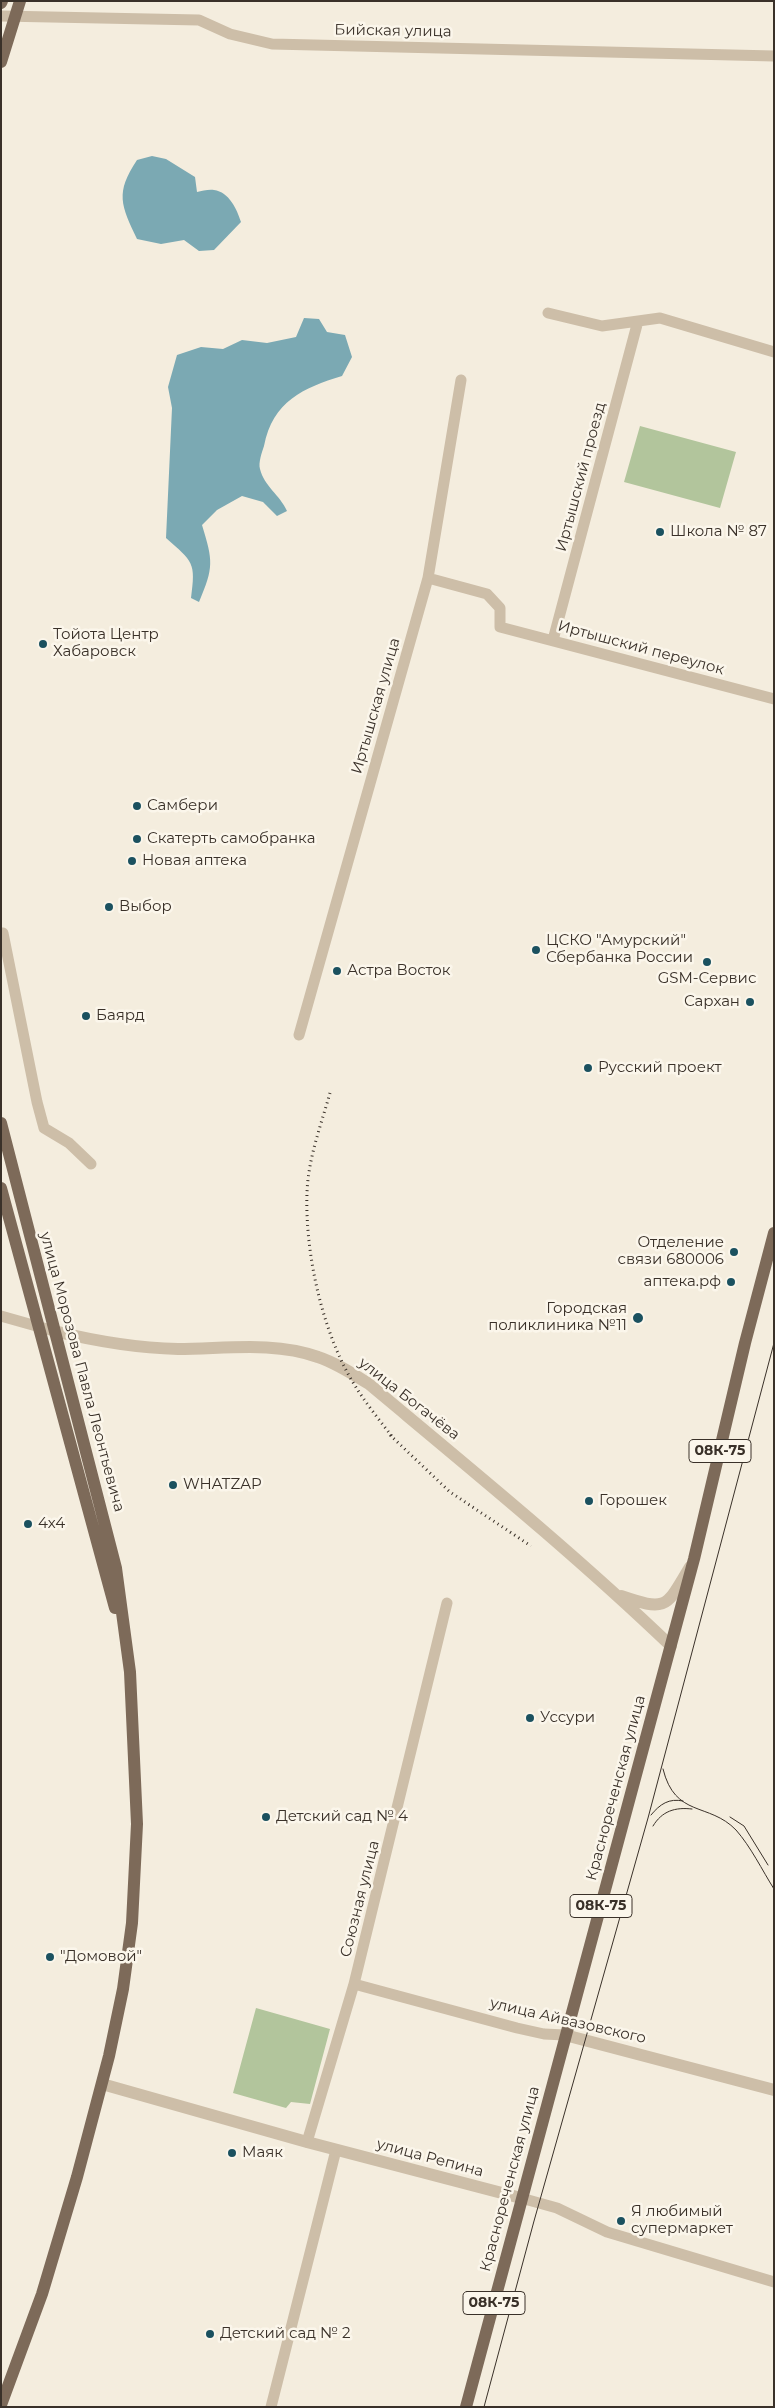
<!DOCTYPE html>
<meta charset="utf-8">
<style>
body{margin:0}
#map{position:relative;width:775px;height:2408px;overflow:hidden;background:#f4edde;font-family:Montserrat,sans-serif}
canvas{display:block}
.frame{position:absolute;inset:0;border:2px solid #3a3129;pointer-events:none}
</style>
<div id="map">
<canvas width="775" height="2408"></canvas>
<div class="frame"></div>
</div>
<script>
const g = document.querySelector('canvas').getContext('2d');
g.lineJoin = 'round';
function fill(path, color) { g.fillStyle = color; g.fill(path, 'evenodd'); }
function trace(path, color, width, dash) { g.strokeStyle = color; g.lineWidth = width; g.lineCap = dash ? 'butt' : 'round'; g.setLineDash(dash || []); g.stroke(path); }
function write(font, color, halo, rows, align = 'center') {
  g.font = font + ' Montserrat,sans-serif'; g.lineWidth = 5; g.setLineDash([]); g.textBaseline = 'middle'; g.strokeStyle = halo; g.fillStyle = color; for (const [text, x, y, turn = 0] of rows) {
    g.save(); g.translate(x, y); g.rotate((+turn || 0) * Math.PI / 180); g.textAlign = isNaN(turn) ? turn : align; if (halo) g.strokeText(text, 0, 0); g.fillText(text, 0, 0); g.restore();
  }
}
fill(new Path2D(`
 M640,426L736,452L720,508L624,482Z
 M256,2008L330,2029L310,2104L291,2102L286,2108L233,2093Z`), '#b2c59c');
fill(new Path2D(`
 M152,156L166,159L195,177L197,192C202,191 209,189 214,190C229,192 237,209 241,222L214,250L199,251L184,240L161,244L137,239C121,205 115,193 137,160Z
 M304,318L319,319L327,332L345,335L352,357L342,376C303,388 273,401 264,446C262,452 258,463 260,469C264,486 280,495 287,511L277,516L263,502L242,496L217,510L202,525C213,561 214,567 199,602L191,598C196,562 193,562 166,538L172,408L168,387L177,355L201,347L223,349L242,340L267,343L296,337Z`), '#7ba9b3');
trace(new Path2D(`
 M1,16L199,20L230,34L272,44L774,56
 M548,313L602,326L660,318L774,352
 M428,578L487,594L500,608V627L774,699
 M553,640L638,321
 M3,933L37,1102L44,1128L69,1143L91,1164
 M299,1035L428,578L461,380
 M1,1316L54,1331
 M354,1984L517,2028L544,2034L565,2035
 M307,2142L354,1984L447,1603
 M521,2198L557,2208L607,2232L774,2282
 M271,2407L336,2150`), '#cdbea8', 11);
trace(new Path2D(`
 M54,1331C95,1341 136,1348 178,1349C224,1349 274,1341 318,1357C336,1363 353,1374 369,1384C472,1470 575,1554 671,1646
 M621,1596C668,1612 666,1607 690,1567
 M565,2035L774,2090
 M102,2084L307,2142L521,2198`), '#cdbea8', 12);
trace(new Path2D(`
 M1,3L2,1
 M1,62L20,1
 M1,1123L116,1568L130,1672L137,1824L132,1923L123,1989L109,2056L77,2177L42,2294L1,2405
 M1,1188L115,1608
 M466,2407L694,1559L745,1343L774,1233`), '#7d6a59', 12);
trace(new Path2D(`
 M663,1769C675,1818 709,1802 736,1830C751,1847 762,1870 774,1889
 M651,1815C660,1804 669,1798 683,1801
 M730,1817L744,1826L768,1865
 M653,1826C662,1811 675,1807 692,1809
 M484,2407L534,2221L648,1818L774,1343`), '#3a3129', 1);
trace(new Path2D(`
 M330,1093C321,1125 308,1159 307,1193C305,1249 320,1320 346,1370C359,1395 377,1417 394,1439
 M390,1435L450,1492L531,1546`), '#3a3129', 3, [1, 4]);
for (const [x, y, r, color] of [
 [660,532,5,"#1b515f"],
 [43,644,5,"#1b515f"],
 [137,806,5,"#1b515f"],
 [137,839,5,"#1b515f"],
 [132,861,5,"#1b515f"],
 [109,907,5,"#1b515f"],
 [536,950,5,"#1b515f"],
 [707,962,5,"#1b515f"],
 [337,971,5,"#1b515f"],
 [750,1002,5,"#1b515f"],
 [86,1016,5,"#1b515f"],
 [588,1068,5,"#1b515f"],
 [734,1252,5,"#1b515f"],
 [731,1282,5,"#1b515f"],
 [638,1318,6,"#1b515f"],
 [173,1485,5,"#1b515f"],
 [589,1501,5,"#1b515f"],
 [28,1524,5,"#1b515f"],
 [530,1718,5,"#1b515f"],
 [266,1817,5,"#1b515f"],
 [50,1957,5,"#1b515f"],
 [232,2153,5,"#1b515f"],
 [621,2221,5,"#1b515f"],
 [210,2334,5,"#1b515f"]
]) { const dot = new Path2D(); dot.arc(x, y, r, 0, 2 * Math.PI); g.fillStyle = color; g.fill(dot); trace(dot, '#fbf6eb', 2); }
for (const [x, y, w] of [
 [720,1451,62],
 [601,1906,62],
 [494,2303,62]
]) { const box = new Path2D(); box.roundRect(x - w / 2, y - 11.5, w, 23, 4); g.fillStyle = '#fbf6eb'; g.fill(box); trace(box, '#3a3129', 1); }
write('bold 14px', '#3a3129', null, [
 ["08К-75",720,1451],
 ["08К-75",601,1906],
 ["08К-75",494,2303]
]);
write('15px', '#3a3129', '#fbf6eb', [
 ["Бийская улица",393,31,1],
 ["Иртышский проезд",581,477,-75],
 ["Иртышский переулок",641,648,15],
 ["Иртышская улица",376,706,-74],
 ["улица Морозова Павла Леонтьевича",82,1372,75],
 ["улица Богачёва",409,1399,38],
 ["Краснореченская улица",616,1788,-75],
 ["Союзная улица",360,1899,-76],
 ["улица Айвазовского",568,2021,13],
 ["улица Репина",430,2158,15],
 ["Краснореченская улица",510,2179,-75]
]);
write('15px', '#3a3129', '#fbf6eb', [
 ["Школа № 87",670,532],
 ["Тойота Центр",53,635],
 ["Хабаровск",53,652],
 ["Самбери",147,806],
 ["Скатерть самобранка",147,839],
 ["Новая аптека",142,861],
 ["Выбор",119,907],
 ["ЦСКО \"Амурский\"",546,941],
 ["Сбербанка России",546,958],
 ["Астра Восток",347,971],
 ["GSM-Сервис",707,979,"center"],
 ["Сархан",740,1002,"right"],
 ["Баярд",96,1016],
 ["Русский проект",598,1068],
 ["Отделение",724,1243,"right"],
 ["связи 680006",724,1260,"right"],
 ["аптека.рф",721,1282,"right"],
 ["Городская",627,1309,"right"],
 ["поликлиника №11",627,1326,"right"],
 ["WHATZAP",183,1485],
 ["Горошек",599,1501],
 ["4х4",38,1524],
 ["Уссури",540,1718],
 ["Детский сад № 4",276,1817],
 ["\"Домовой\"",60,1957],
 ["Маяк",242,2153],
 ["Я любимый",631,2212],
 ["супермаркет",631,2229],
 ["Детский сад № 2",220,2334]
], 'left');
</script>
